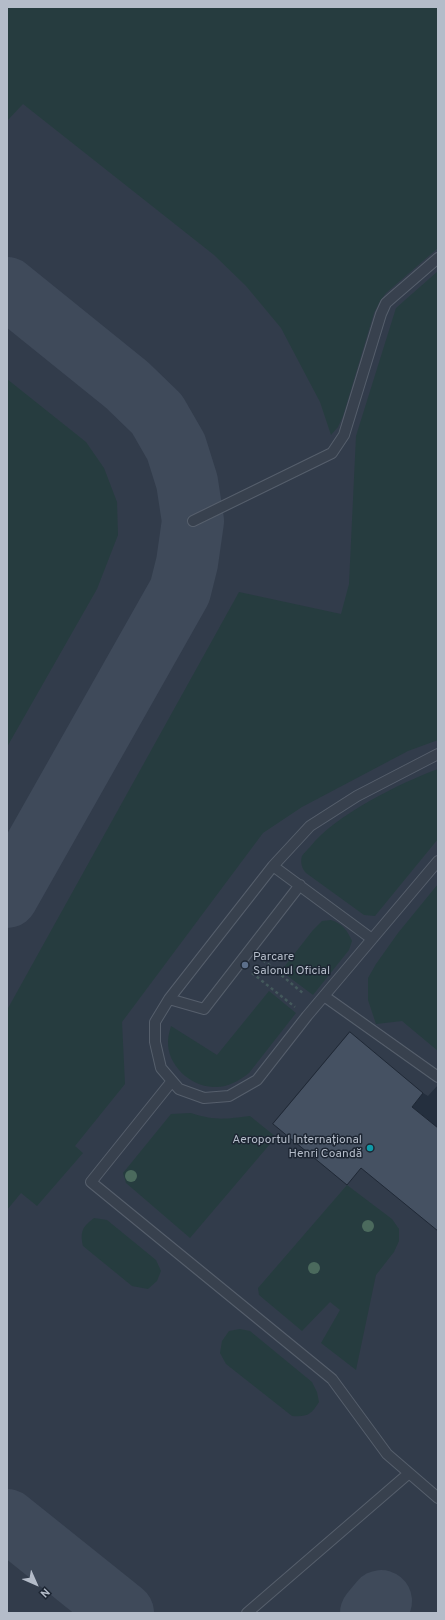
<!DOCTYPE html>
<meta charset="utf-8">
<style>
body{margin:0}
#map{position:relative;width:445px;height:1620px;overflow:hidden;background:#242f3e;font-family:Overpass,sans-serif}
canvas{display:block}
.frame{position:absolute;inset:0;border:8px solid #b4bcc9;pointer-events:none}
.north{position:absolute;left:16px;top:1564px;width:40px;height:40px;-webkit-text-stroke:3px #1d2633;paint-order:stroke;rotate:135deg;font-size:11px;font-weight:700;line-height:16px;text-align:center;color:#b4bcc9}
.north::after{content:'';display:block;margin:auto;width:14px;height:18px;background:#b4bcc9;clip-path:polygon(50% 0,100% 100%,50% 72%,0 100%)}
</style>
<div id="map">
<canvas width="445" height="1620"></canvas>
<div class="frame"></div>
<div class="north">N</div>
</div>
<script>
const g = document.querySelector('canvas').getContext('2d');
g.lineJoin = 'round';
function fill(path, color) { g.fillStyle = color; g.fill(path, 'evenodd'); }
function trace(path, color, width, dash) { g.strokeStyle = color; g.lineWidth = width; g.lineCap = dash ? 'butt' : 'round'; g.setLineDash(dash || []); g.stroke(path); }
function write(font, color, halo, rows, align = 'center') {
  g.font = font + ' Overpass,sans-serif'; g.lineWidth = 3; g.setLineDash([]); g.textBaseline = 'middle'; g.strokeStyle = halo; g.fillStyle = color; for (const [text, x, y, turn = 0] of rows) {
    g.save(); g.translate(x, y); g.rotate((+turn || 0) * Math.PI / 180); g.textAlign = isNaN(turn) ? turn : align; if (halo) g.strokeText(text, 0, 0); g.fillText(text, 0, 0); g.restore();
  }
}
fill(new Path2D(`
 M7,7H438V1085L428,1096L423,1093L412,1107L438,1128V1613H7Z`), '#323c4b');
fill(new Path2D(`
 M7,7H438V248L386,293L380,301L374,313L343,416L338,427L331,435L320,402L281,328L246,286L214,255L23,104L7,121Z
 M438,271V740L408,751L302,807L263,833L122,1022L125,1084L75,1146L83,1153L37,1206L21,1193L7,1210V1010L239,592L341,614L349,584L356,436L396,308Z
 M7,379L86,442L104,468L117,502L118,535L97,589L7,747Z
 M438,769V839L375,916L364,915L306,873C302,869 300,862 302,856C304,853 308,849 310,847C335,815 400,783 438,769Z
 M438,884V1051L402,1021L376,1024L368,1000V978L376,964L398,933Z
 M331,920C343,924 347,930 352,941L349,950L313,995L281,971L313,930L322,921Z
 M269,991L296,1013L249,1073C239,1081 227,1088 213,1087C190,1086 167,1065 168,1041C168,1036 170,1030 171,1026L217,1055Z
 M191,1113C216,1121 225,1119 250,1116L276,1137L190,1238L126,1183L123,1173L171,1114Z
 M347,1185L392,1219L399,1229V1241L394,1252L376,1275L356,1370L321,1343L340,1310L330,1302L302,1331L259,1295L258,1288Z
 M94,1218L107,1220L156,1260L161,1271L157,1281L148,1289L132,1286L83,1246C80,1232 82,1227 94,1218Z
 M240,1329L250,1331L312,1382L317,1392L319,1402C311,1415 307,1417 292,1416L226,1364L220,1353L222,1341L229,1331Z`), '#263c3f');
trace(new Path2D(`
 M7,288L127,385L157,414L176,447L187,482L193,521L187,563L180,591L7,897
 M7,1520L123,1613
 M371,1613L381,1601`), '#3f4a5a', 62);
const building = new Path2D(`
 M350,1032L423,1093L412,1107L438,1128V1231L361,1168L347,1185L273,1124Z`);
fill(building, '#455162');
trace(building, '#1f2835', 1);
const lane = new Path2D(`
 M193,521L332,453L344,435L381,314L386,303L394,296L438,258
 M438,754L357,796L310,826L273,866L169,999L155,1022V1042L161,1068L179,1089L204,1098L229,1096L257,1080L307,1016L438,861
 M273,866L372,939
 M324,996L438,1077
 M169,999L204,1009L300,885
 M172,1081L91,1182L332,1379L387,1454L438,1498
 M247,1613L408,1474`);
trace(lane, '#565f6c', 12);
trace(new Path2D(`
 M263,960L304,994
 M252,973L295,1007`), '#44595c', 2.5, [3, 3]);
trace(lane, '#38414e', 10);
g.fillStyle = '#4b6a5d';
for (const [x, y] of [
 [131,1176],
 [368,1226],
 [314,1268]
]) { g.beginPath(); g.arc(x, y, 6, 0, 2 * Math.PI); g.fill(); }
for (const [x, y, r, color] of [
 [245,965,4,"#5c6f8a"],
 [370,1148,4,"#0f9aa8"]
]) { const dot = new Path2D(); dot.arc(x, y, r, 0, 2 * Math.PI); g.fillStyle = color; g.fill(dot); trace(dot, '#1d2633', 1.5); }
write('12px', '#b4bcc9', '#1d2633', [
 ["Parcare",253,958],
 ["Salonul Oficial",253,972],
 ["Aeroportul Internațional",362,1141,"right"],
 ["Henri Coandă",362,1155,"right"]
], 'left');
</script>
